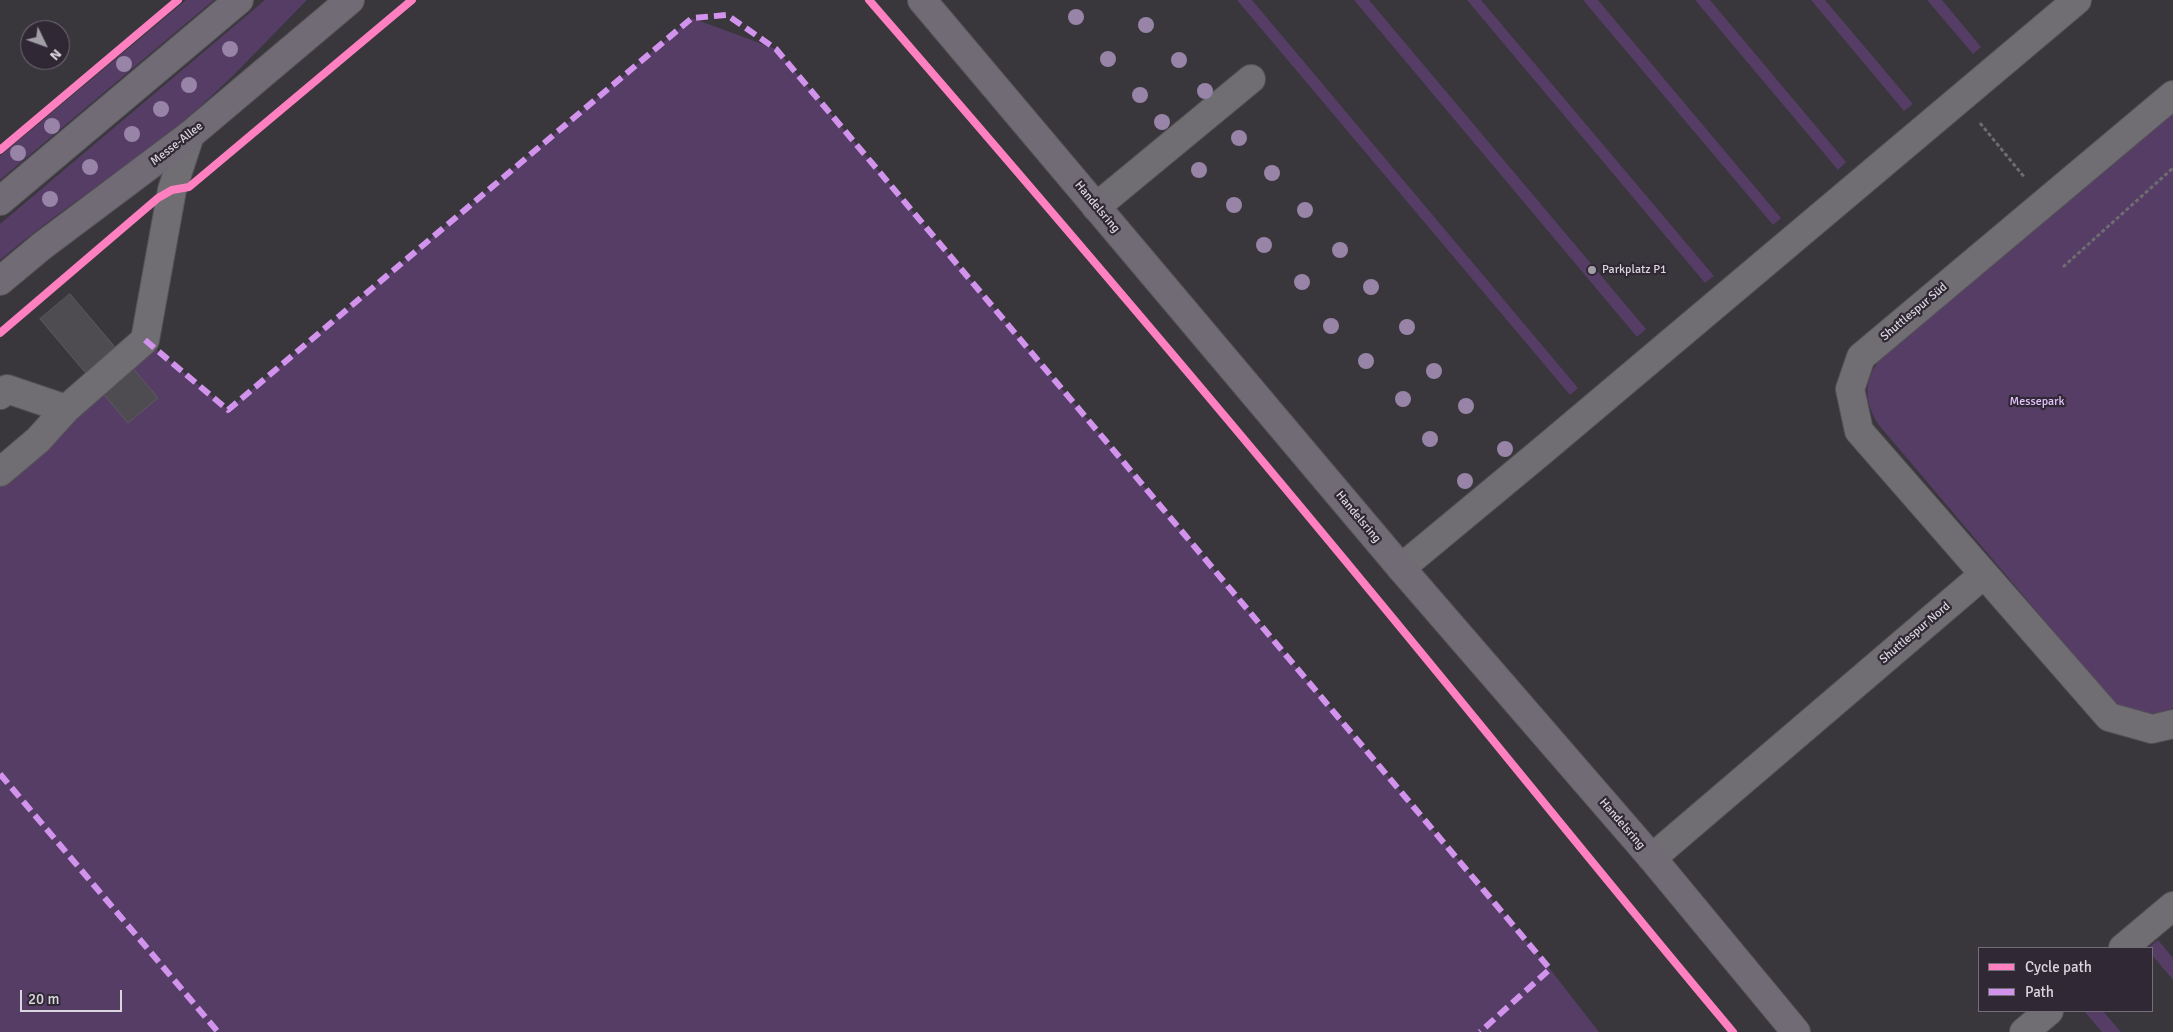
<!DOCTYPE html>
<meta charset="utf-8">
<style>
body{margin:0}
#map{position:relative;width:2173px;height:1032px;overflow:hidden;background:#39363c;font-family:Signika,sans-serif}
canvas{display:block}
.legend{position:absolute;left:1978px;top:947px;width:175px;height:65px;box-sizing:border-box;background:#302935;border:1px solid #746e79;margin:0;padding:6px 9px;list-style:none;font-size:15px;color:#dad6de}
.legend li{display:flex;align-items:center;gap:10px;height:25px}
.legend b{width:25px;border:1px solid #746e79}
.north{position:absolute;left:20px;top:20px;width:50px;height:50px;box-sizing:border-box;background:#302935;border:1px solid #746e79;border-radius:50%;rotate:132deg;font-size:14px;font-weight:700;line-height:20px;text-align:center;color:#dad6de}
.north::after{content:'';display:block;margin:auto;width:18px;height:22px;background:#a29ea5;clip-path:polygon(50% 0,100% 100%,50% 72%,0 100%)}
.scale{position:absolute;left:20px;top:990px;width:102px;height:22px;box-sizing:border-box;border:2px solid #dad6de;border-top:0;padding-left:6px;font-size:15px;line-height:18px;white-space:nowrap;color:#dad6de;-webkit-text-stroke:4px #302935;paint-order:stroke}
</style>
<div id="map">
<canvas width="2173" height="1032"></canvas>
<ul class="legend">
<li><b style="height:6px;background:#ff80c0"></b>Cycle path</li>
<li><b style="height:6px;background:#d193ec"></b>Path</li>
</ul>
<div class="north">N</div>
<div class="scale">20 m</div>
</div>
<script>
const g = document.querySelector('canvas').getContext('2d');
g.lineJoin = 'round';
function fill(path, color) { g.fillStyle = color; g.fill(path, 'evenodd'); }
function trace(path, color, width, dash) { g.strokeStyle = color; g.lineWidth = width; g.lineCap = dash ? 'butt' : 'round'; g.setLineDash(dash || []); g.stroke(path); }
function write(font, color, halo, rows, align = 'center') {
  g.font = font + ' Signika,sans-serif'; g.lineWidth = 4.5; g.setLineDash([]); g.textBaseline = 'middle'; g.strokeStyle = halo; g.fillStyle = color; for (const [text, x, y, turn = 0] of rows) {
    g.save(); g.translate(x, y); g.rotate((+turn || 0) * Math.PI / 180); g.textAlign = isNaN(turn) ? turn : align; if (halo) g.strokeText(text, 0, 0); g.fillText(text, 0, 0); g.restore();
  }
}
fill(new Path2D(`
 M186,0H214L0,180V156Z
 M265,0H307C266,41 227,85 182,122C123,170 58,211 0,260V224Z
 M1237,0H1252L1578,388L1570,395Z
 M1354,0H1369L1646,329L1637,337Z
 M1467,0H1481L1714,276L1705,283Z
 M1583,0H1598L1781,218L1773,225Z
 M1695,0H1710L1846,162L1838,170Z
 M1811,0H1825L1913,104L1904,111Z
 M1927,0H1942L1981,47L1973,54Z
 M692,18L776,49L1550,969L1599,1032H0V469L145,340L228,410Z
 M2173,111V708C2152,718 2127,714 2110,698L1878,424C1862,398 1864,376 1885,354Z
 M2158,940L2173,958V980L2152,955V948H2148Z
 M2084,1011H2103L2121,1032H2102Z`), '#553d66');
const building = new Path2D(`
 M70,294L158,398L128,423L40,319Z`);
fill(building, '#4e4b51');
trace(building, '#5d5a60', 1);
const minor = new Path2D(`
 M2173,95L1861,357L1850,389L1859,431L2109,717L2152,729L2173,724
 M1096,207L1251,79
 M0,395L7,389L66,409L145,340L172,190L190,135
 M0,472L38,440L66,409
 M1401,568L1542,451L2077,0
 M1652,858L1983,575
 M2123,948L2173,906
 M2024,1032L2049,1011`);
const major = new Path2D(`
 M922,0L1401,568L1652,858L1796,1032
 M0,201L239,0
 M0,281L42,246L190,135L350,0`);
trace(minor, '#565358', 30);
trace(major, '#565358', 30);
trace(new Path2D(`
 M1980,123L2025,178
 M2063,267L2173,168`), '#6e6c70', 3, [4, 2.5]);
trace(minor, '#706e72', 28);
trace(major, '#706b75', 28);
trace(new Path2D(`
 M145,340L228,410L692,18L727,15L776,49L1550,969L1480,1032
 M0,774L218,1032`), '#d193ec', 6, [12, 6]);
trace(new Path2D(`
 M869,0C1039,196 1207,393 1372,593C1493,739 1611,887 1733,1032
 M0,150L178,0
 M0,333L158,198L172,190L189,187L412,0`), '#ff80c0', 8);
g.fillStyle = '#9784a7';
for (const [x, y] of [
 [1076,17],
 [1146,25],
 [230,49],
 [1108,59],
 [1179,60],
 [124,64],
 [189,85],
 [1205,91],
 [1140,95],
 [161,109],
 [1162,122],
 [52,126],
 [132,134],
 [1239,138],
 [18,153],
 [90,167],
 [1199,170],
 [1272,173],
 [50,199],
 [1234,205],
 [1305,210],
 [1264,245],
 [1340,250],
 [1302,282],
 [1371,287],
 [1331,326],
 [1407,327],
 [1366,361],
 [1434,371],
 [1403,399],
 [1466,406],
 [1430,439],
 [1505,449],
 [1465,481]
]) { g.beginPath(); g.arc(x, y, 8, 0, 2 * Math.PI); g.fill(); }
for (const [x, y, r, color] of [
 [1592,270,5,"#a29ea5"]
]) { const dot = new Path2D(); dot.arc(x, y, r, 0, 2 * Math.PI); g.fillStyle = color; g.fill(dot); trace(dot, '#302935', 2); }
write('12px', '#dad6de', '#302935', [
 ["Messe-Allee",177,144,-38],
 ["Handelsring",1097,207,50],
 ["Shuttlespur Süd",1914,312,-40],
 ["Handelsring",1358,517,50],
 ["Shuttlespur Nord",1915,633,-40],
 ["Handelsring",1622,824,49]
]);
write('12px', '#dad6de', '#302935', [
 ["Parkplatz P1",1602,270]
], 'left');
write('12px', '#e4c3fe', '#302935', [
 ["Messepark",2037,402]
]);
</script>
